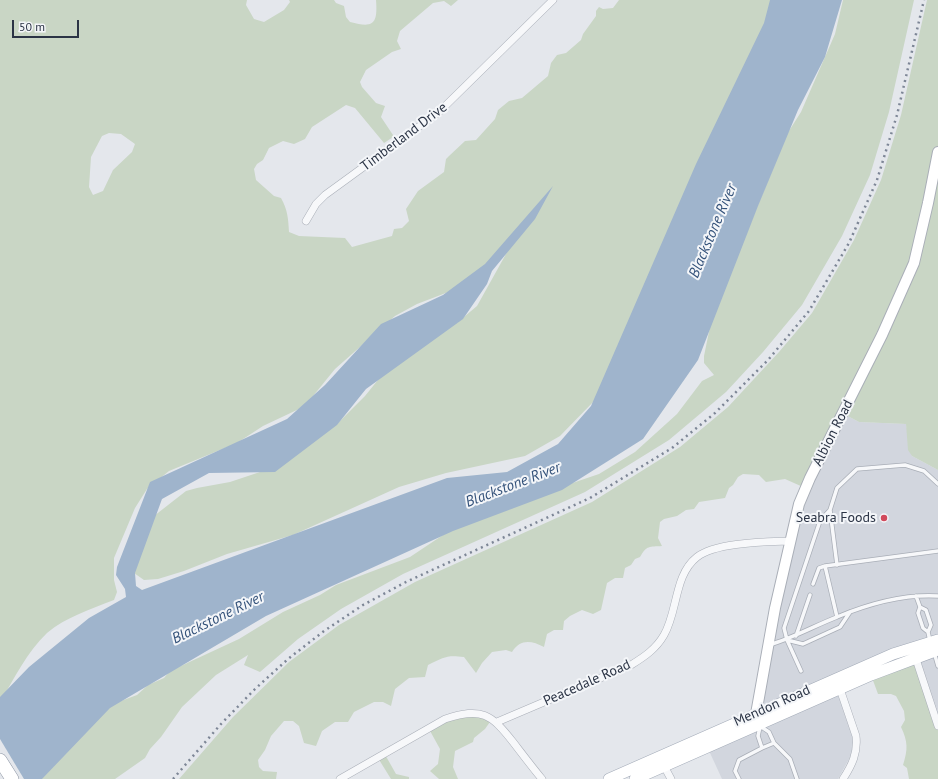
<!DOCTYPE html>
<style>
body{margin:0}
#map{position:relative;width:938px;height:779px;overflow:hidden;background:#e4e7ec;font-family:"PT Sans",sans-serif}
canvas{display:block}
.scale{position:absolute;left:12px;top:20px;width:67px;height:18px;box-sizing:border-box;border:2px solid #2b3445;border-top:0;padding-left:5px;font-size:12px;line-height:14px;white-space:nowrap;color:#2b3445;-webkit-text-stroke:3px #f4f6f9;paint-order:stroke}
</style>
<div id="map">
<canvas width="938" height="779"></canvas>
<div class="scale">50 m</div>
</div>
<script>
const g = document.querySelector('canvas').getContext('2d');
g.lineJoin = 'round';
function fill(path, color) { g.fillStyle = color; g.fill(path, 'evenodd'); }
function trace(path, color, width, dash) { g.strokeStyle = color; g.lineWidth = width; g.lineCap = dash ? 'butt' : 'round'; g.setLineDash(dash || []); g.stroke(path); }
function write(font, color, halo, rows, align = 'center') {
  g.font = font + ' "PT Sans",sans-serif'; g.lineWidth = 4; g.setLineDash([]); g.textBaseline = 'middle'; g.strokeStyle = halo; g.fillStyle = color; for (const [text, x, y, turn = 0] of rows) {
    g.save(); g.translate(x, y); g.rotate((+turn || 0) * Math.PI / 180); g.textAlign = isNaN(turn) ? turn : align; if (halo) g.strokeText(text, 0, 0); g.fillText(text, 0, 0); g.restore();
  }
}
fill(new Path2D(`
 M842,413L859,422L906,424L912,456L938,470V722L914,655L840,684L855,740L854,750L838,779H722L705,742L751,722L786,542Z`), '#d2d6de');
fill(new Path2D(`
 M0,0H247L246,5L254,19L264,22L284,10L290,2L289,0H334L336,3L344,6L346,17L350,22C373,28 378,25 376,0H458L451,6L444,1L433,3L400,31L397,41L401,49L392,52L366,70L360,82L362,87L376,103L385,106L381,117L393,135V137L384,143L355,108L346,105L312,127L305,139L294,144L283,141L269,148L263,160L257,164L254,169L256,180L274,196L281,198C288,211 288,218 289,232L299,236L345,238L352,247L392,236L394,229L402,228L409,221L406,209L418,191L444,172L446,159L449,156L465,141L476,140L495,119L498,110L509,101L522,98L548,76L551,63L557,55L566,53L581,40L583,34L596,16V11L599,7L603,9L613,8L619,0H773L764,33L597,398L560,436L525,456L446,473L399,487L293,535L227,554L184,571L158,579L144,580L134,573L154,516L186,491L197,488L230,482L275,467L339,422L365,396L394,360L414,345L458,322L477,306L511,245L466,282L451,291L417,304L395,316L335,369L309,401L299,409L263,426L237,443L169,471L147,489L135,508L114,558V580L117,592L114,600C91,609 66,617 47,633C27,652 14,679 0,702ZM109,133L121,134L135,144L132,152L113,170L103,191L93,195L89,187L91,157L102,136Z
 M843,0H914L889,112L870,175L842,236L802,305L763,352L726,392L669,440L585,492L403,574L341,609L298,639L260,672L244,665L248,655L216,675L182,707L161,737L150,749L145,758L115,779H41L110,705L137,695L148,685L164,678L170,671L239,639L283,612L320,595L336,585L410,557L452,529L534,496L599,474L635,452L677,414L702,381L714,375L704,363V356L712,317L787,134L801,112L835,34Z
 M927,0H938V470L912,456L908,450L906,424L859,422L842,413L803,487L785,479L766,482L759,475L743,474L738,477L733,485L729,488L725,498L699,502L694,509L686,510L677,516L664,519L660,522L658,538L662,546C649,547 647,545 640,557L635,559L631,565L625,568L623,578H615L607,583L601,610L593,614L582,610L570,616L564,621L563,630H554L547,634L544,647C531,640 520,639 512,652L506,650L492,652L482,663L476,673L464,657C446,655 445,657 428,665L425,677L409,678L395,689L391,706L383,702H374L354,712L348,722H335L322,731L316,746L304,743L299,726L293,721H284L271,736L265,750L258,760L259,767L263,771L277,772L276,779H179L233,717L289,662L339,625L415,582L592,502L680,447L728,407L779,352L812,313L854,240L881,180L901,115Z
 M912,654L938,722V779H909L907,768L903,765C908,749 908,742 901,727L905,720L904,711L896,696L891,694H878L871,675Z
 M464,712L492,719L485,729L474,738L473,742L455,751L453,767L458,779H439L430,771L438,764L440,749L429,729Z
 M383,751L396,774L409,777V779H391L378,758Z`), '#c9d6c5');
fill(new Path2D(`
 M770,0H842L825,57L798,110L758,206L698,360L643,439L562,490L453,531L266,616L110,708L42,779H0V697L29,667L89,618L126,597L125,589L116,575L117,567L150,482L287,419L325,385L381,324L443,295L485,264L553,186L535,219L492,271L487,284L463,319L366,389L337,425L275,472L209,473L162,499L135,573L136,586L142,590L447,478L507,472L558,444L591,406L696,164L764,23Z`), '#9fb4cc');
fill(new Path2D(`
 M0,739L24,779H0Z`), '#e4e7ec');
const lane = new Path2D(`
 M837,565L830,510L837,488L857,469L905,465L924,471L938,484
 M813,584L819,568L825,566
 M916,596L920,607L918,613L923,628L928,632
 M920,607L926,610L931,625L928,632L930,641
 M837,617L825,566L938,551
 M796,636L810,595
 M787,640L803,644L840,627L850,612
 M769,645C793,638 814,626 837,617C868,604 904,594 938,596
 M934,652L938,666
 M801,671L787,640L784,628L820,521L830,510
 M760,726L769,732L774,743L790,759L797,779
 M762,748L774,743
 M739,779L735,771L739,760L762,748L758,736L760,727`);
const street = new Path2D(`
 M306,221L316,204L325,195L439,112L553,0
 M915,656L938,726
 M839,686L856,736C858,753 852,765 843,779
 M497,722L631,665C644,657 656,649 664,635C678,611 674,575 697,557C716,542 767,542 790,541
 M664,766L671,779
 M340,779L445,719C482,707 491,714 513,742C523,755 532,767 542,779`);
const secondary = new Path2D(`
 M758,721L756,714L775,608L799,504L810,478L882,335L914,263L928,203L938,152`);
const primary = new Path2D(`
 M609,779L893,654L938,640
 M635,779L871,675L938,650`);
const highway = new Path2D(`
 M0,760L12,779`);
trace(lane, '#a9aeb7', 5);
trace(street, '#a9aeb7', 8);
trace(secondary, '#a9aeb7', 12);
trace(primary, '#a3abb8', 12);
trace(highway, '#8b94a3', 14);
trace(lane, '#f7f8fa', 3.5);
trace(street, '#f7f8fa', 7);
trace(secondary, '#fff', 10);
trace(primary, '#fff', 11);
trace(highway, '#fff', 13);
trace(new Path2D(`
 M173,779L221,724L255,689L288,659L324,631L363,605L406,582L590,498L672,448L715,413L768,360L809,311L849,243L877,180L897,115L924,0`), '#7d8696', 2.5, [2, 4]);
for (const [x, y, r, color] of [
 [884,518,4,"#d1495b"]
]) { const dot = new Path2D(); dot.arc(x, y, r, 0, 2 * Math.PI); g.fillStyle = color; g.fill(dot); trace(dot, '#f4f6f9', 1.5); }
write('14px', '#2b3445', '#f4f6f9', [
 ["Timberland Drive",404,137,-37],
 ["Albion Road",833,433,-63],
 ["Peacedale Road",587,683,-24],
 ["Mendon Road",772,706,-24]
]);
write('14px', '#2b3445', '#f4f6f9', [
 ["Seabra Foods",876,518]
], 'right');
write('italic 15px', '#34527a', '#f4f6f9', [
 ["Blackstone River",713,231,-67],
 ["Blackstone River",513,485,-21],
 ["Blackstone River",218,618,-26]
]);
</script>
